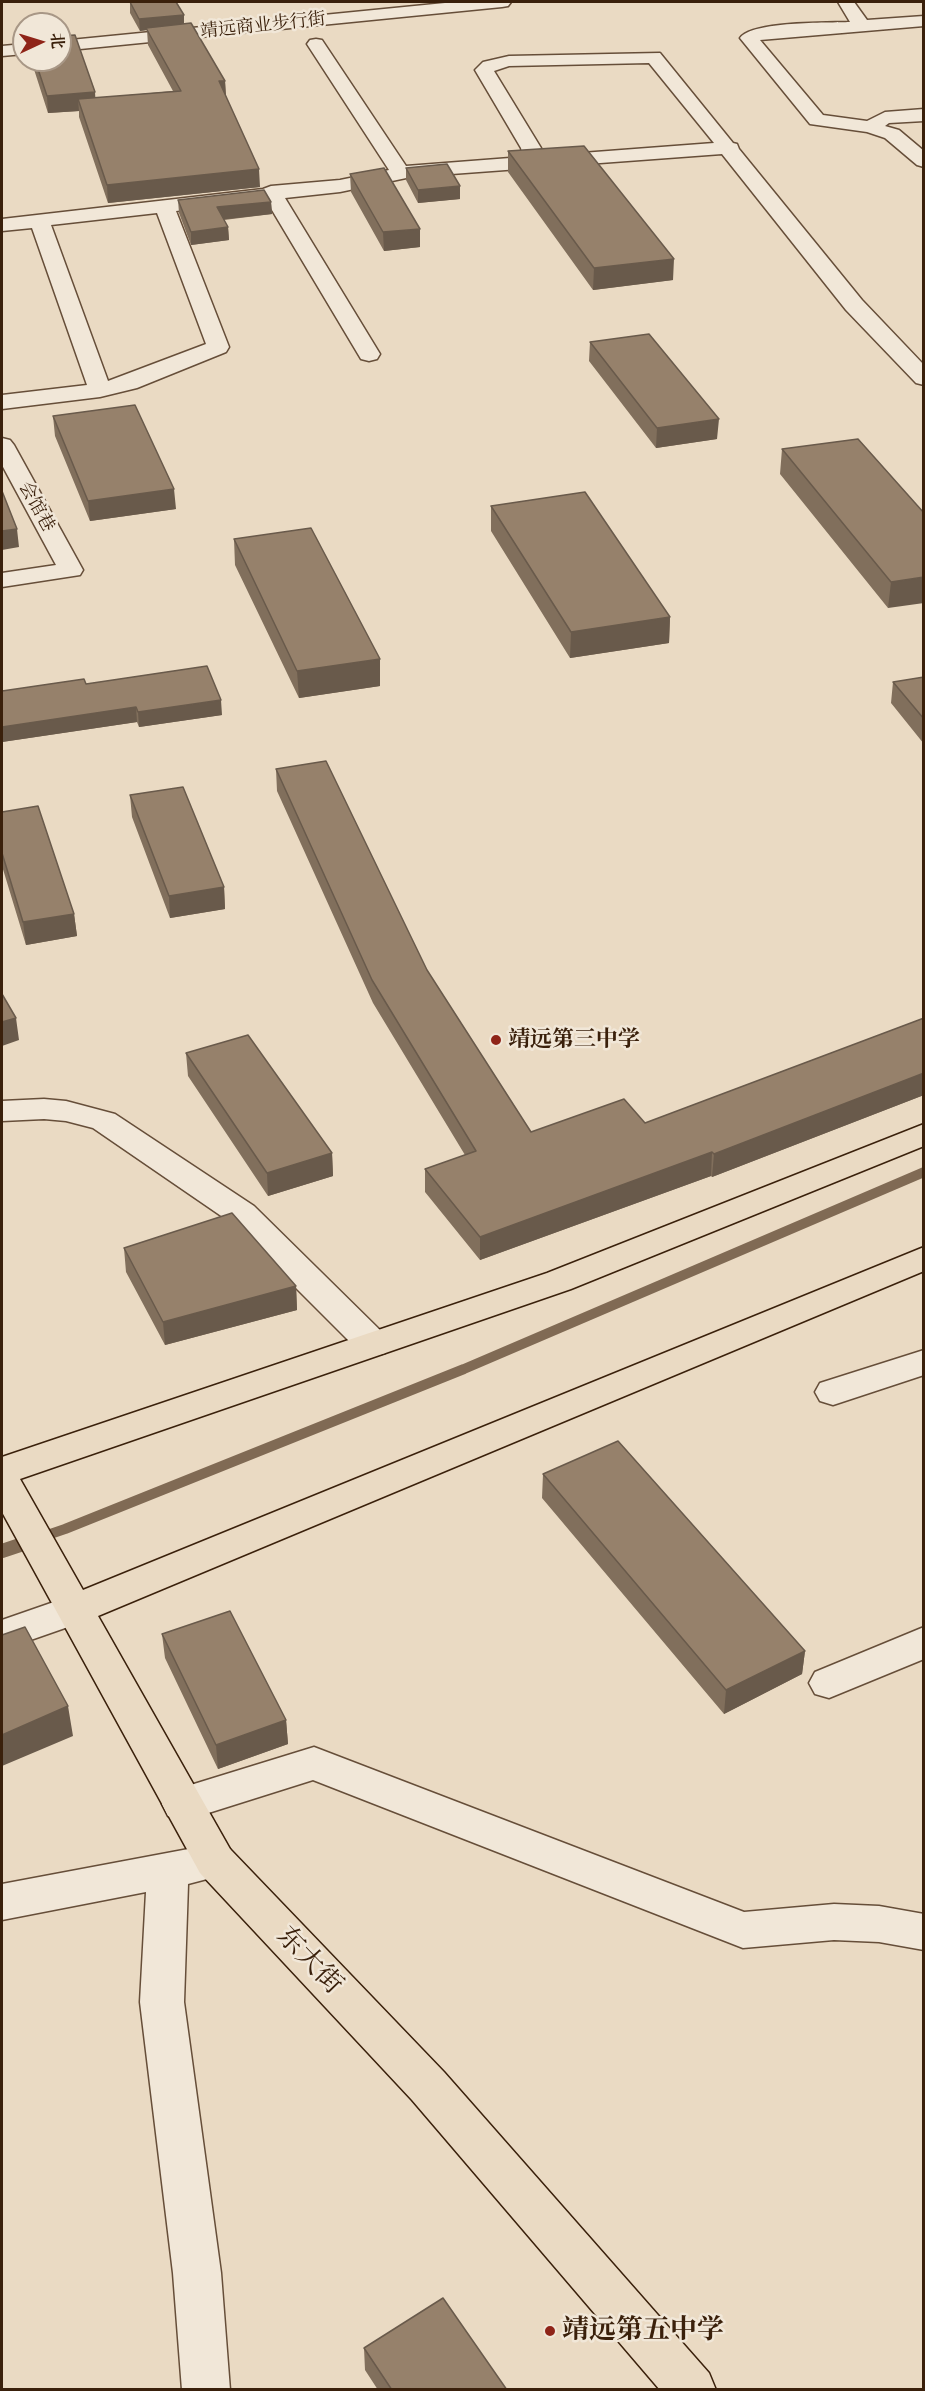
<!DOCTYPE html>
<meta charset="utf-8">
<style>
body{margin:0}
#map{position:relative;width:925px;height:2391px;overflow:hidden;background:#eadac3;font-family:"Gentium Book Plus","Noto Serif SC",serif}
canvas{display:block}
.frame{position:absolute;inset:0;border:3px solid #3a200b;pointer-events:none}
.north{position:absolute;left:12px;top:12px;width:60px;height:60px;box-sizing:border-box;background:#f1e7d8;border:2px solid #a89786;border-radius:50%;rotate:86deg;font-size:16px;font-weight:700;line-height:24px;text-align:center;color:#3a200b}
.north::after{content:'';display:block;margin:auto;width:21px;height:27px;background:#8f2418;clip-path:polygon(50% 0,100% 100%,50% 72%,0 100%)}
</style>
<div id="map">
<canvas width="925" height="2391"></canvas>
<div class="frame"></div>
<div class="north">北</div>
</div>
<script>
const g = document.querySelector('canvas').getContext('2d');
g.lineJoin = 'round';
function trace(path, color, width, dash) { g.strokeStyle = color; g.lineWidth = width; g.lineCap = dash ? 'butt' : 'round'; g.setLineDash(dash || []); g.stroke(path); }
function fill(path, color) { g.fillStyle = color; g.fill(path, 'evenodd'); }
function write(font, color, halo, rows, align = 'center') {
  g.font = font + ' "Gentium Book Plus","Noto Serif SC",serif'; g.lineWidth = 5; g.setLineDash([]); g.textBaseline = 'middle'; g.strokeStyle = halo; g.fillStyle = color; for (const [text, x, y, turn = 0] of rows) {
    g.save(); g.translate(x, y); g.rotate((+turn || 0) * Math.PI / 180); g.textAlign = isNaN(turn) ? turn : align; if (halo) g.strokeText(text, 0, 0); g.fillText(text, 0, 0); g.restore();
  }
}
trace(new Path2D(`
 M21,1544L65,1529L464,1369L924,1172`), '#806a54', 10);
trace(new Path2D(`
 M2,1551L26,1543`), '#806a54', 14);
const minor = new Path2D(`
 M455,2H511L508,6L502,7L60,51V41Z
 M838,2H854L867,20L924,16V26L760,40L823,115L867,121L885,112L924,109V121L889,123L885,126L899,130L924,151V167L917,165L885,138L867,132L810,124L740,38C752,21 828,23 850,22Z
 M316,39L322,40L406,166L523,157L521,148L475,70L483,62L509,56L660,53L733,143L737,144L739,149L862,300L924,365V385L916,383L846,310L722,154L411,177L340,192L285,198L380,354L377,359L369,361L361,359L358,354L266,200L176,211L229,347L226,352L137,388L100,397L2,409V395L87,385L32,228L2,231V219L263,189L271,186L340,180L389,170L307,44L310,40ZM649,63L714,143L542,156L541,148L494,71L509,66ZM157,213L206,344L108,381L51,225Z
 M24,44V54L2,56V46Z
 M2,438L10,440L14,445L83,570L80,575L2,587V573L56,565L2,465Z
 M44,1099L66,1101L115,1114L254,1206L385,1335L390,1344L385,1353L373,1356L361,1353L230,1222L93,1128L66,1121L44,1119L2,1121V1101Z
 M924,1350V1375L833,1405L820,1401L815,1392L820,1383Z
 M74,1595L88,1600L93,1610L88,1620L2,1650V1620Z
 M924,1627V1659L829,1698L815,1694L809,1683L815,1672Z
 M314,1747L744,1912L834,1904L879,1906L924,1914V1950L879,1942L834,1940L743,1948L313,1780L183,1821L168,1816L162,1804L168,1792Z
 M215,1844L230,1849L236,1861L230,1873L188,1884L184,2002L221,2273L230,2390H182L173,2273L140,2002L146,1892L2,1920V1884Z`);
const major = new Path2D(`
 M924,1124V1146L571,1289L20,1479L83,1590L924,1247V1271L98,1616L230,1849L444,2072L709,2373L716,2390H660L412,2100L200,1873L2,1512V1457L547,1273Z`);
trace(minor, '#664e39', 3);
trace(major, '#3a200b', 3);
fill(minor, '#f1e7d8');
fill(major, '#eadac3');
fill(new Path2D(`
 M130,2L184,15V24L225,81L226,96L260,187L108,203L79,117V111L48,113L31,60H60L95,92V98L173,91L148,45L147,30L140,31L130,13Z
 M508,151L673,280L593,290L508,172Z
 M406,168L460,199L418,203L406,180Z
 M350,174L420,247L384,251L351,192Z
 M178,200L271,202L272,214L224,220L228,227L229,240L191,245L179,213Z
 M590,342L717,439L656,448L589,361Z
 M53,416L176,509L90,521L55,436Z
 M782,449L924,513L888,608L780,474Z
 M491,506L670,617L669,643L570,658L491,531Z
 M234,539L380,686L299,698L235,565Z
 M924,677V744L891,703L893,682Z
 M86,684L222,715L139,727L137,722L2,742V691Z
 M276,769L427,970L531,1132L645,1123L924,1018V1095L712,1177L711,1176L480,1260L425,1192V1169L465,1155L373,1003L277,791Z
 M130,795L224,887L225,909L170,918L132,817Z
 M2,812L74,914L77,936L26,945L2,866Z
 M186,1053L332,1153L333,1176L268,1196L188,1076Z
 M124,1248L296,1286L297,1310L165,1345L126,1272Z
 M543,1474L805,1651L802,1674L724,1714L542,1498Z
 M162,1634L286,1720L288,1744L218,1769L165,1658Z
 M364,2348L507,2390H378L365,2370Z`), '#816f5c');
fill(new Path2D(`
 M184,15V26L146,28L147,30L140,31L139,19Z
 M219,81H225L226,98Z
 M95,92L96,109L78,99L79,111L48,113L47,96Z
 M259,169L260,187L108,203L107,185Z
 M460,186V199L418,203V190Z
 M271,202L272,214L218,220L217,207Z
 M228,227L229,240L191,245V232Z
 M420,229V247L384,251L383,232Z
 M674,259L673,280L593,290L594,268Z
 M719,419L717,439L656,448L657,428Z
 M174,489L176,509L90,521L88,501Z
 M17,529L19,547L2,550V531Z
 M924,577V603L888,608L891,582Z
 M670,617L669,643L570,658L571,632Z
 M380,659V686L299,698L297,671Z
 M221,700L222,715L139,727L138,712Z
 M136,707L137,722L2,742V727Z
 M224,887L225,909L170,918L169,896Z
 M74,914L77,936L26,945L23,922Z
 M16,1018L19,1040L2,1046V1022Z
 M924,1073V1095L712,1177L714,1154Z
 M712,1152L711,1176L480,1260V1237Z
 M332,1153L333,1176L268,1196L267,1173Z
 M296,1286L297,1310L165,1345L163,1322Z
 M805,1651L802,1674L724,1714L726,1690Z
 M68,1706L73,1736L2,1766V1735Z
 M286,1720L288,1744L218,1769L216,1745Z`), '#695a4b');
const building = new Path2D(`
 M130,2H176L184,15L139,19Z
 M191,23L225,81H219L259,169L107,185L78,99L181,91L146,28Z
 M75,35L95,92L47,96L35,60H60V36Z
 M584,146L674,259L594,268L508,151Z
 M447,164L460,186L418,190L406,168Z
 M384,168L420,229L383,232L350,174Z
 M264,190L271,202L217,207L228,227L191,232L178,200Z
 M649,334L719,419L657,428L590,342Z
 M135,405L174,489L88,501L53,416Z
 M858,439L924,513V577L891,582L782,449Z
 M2,491L17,529L2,531Z
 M585,492L670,617L571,632L491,506Z
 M311,528L380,659L297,671L234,539Z
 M207,666L221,700L138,712L136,707L2,727V691L84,679L86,684Z
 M924,677V719L893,682Z
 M326,761L427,970L531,1132L624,1099L645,1123L924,1018V1073L714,1154L712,1152L480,1237L425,1169L476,1151L372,980L276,769Z
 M183,787L224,887L169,896L130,795Z
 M38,806L74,914L23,922L2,853V812Z
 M2,994L16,1018L2,1022Z
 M248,1035L332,1153L267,1173L186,1053Z
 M232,1213L296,1286L163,1322L124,1248Z
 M618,1441L805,1651L726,1690L543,1474Z
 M230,1611L286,1720L216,1745L162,1634Z
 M25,1627L68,1706L2,1735V1635Z
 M443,2298L507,2390H392L364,2348Z`);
fill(building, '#96816b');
trace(building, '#695a4b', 1.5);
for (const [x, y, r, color] of [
 [496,1040,6,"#8f2418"],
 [550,2331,6,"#8f2418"]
]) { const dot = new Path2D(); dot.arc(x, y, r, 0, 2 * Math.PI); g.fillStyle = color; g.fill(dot); trace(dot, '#f1e7d8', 2); }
write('18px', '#3a200b', '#f1e7d8', [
 ["靖远商业步行街",263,26,-6],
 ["会馆巷",36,507,61]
]);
write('bold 22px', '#3a200b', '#f1e7d8', [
 ["靖远第三中学",508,1040]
], 'left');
write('27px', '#3a200b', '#f1e7d8', [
 ["东大街",309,1961,46]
]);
write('bold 27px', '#3a200b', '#f1e7d8', [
 ["靖远第五中学",562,2331]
], 'left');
</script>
